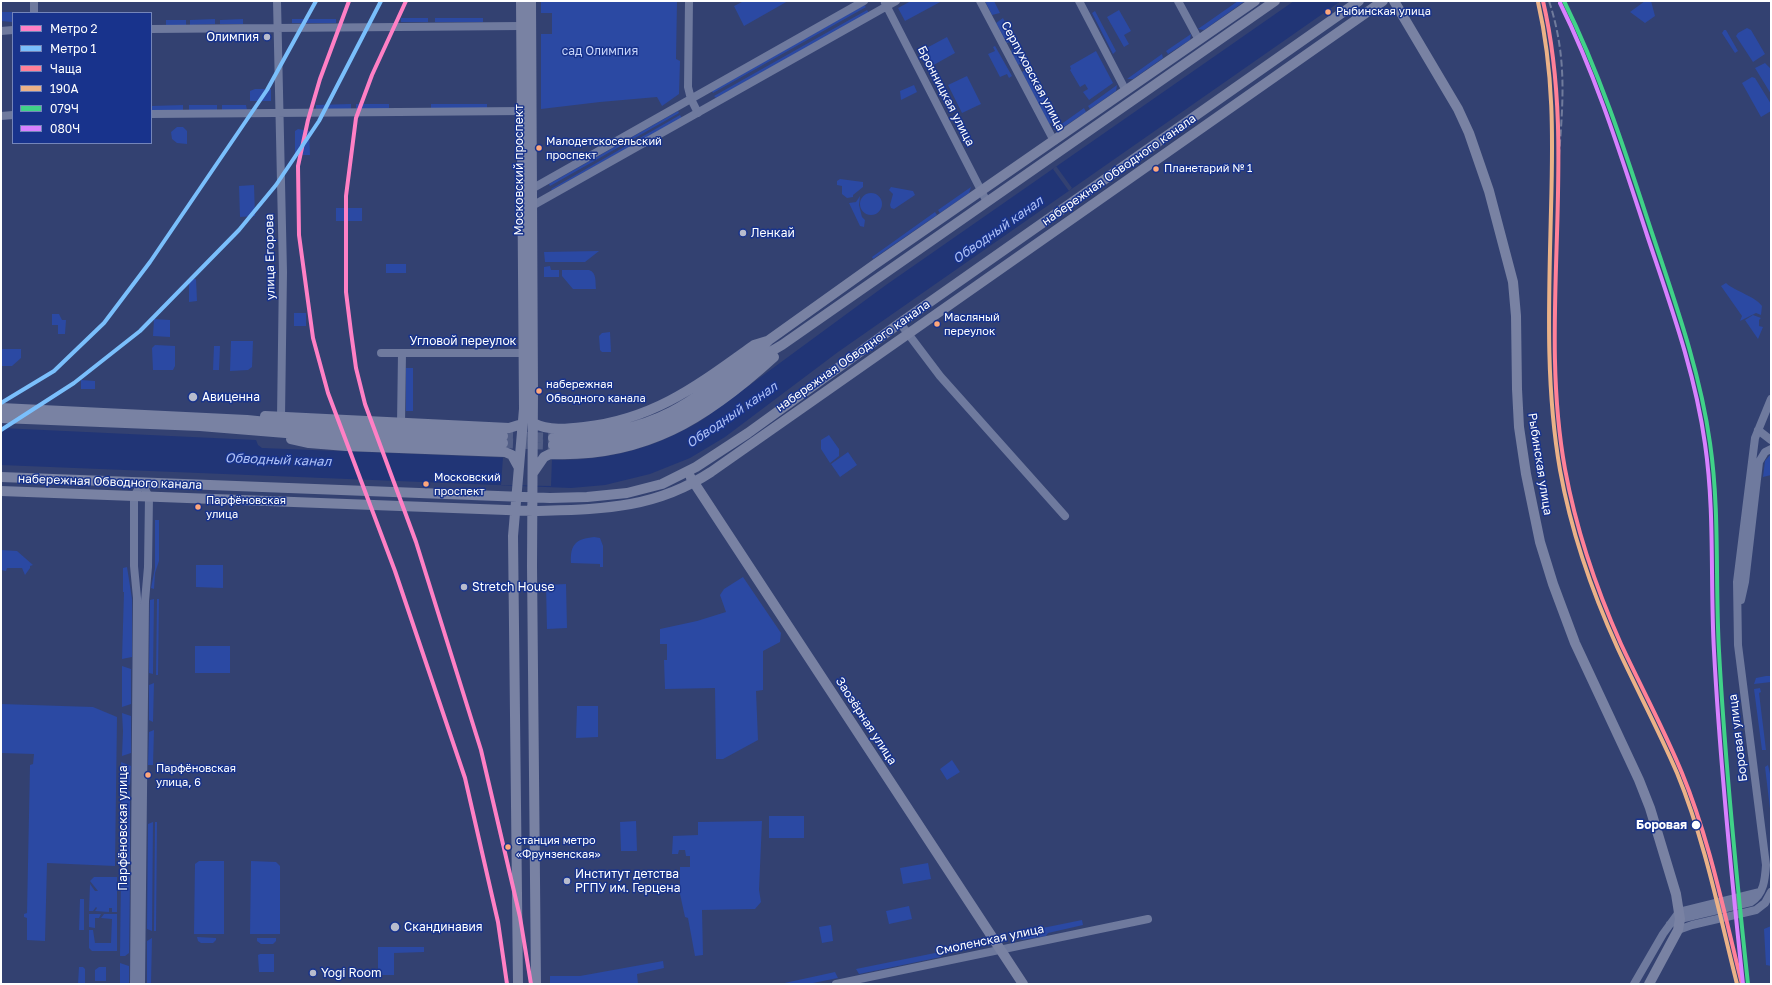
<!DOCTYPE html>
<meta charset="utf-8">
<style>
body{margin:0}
#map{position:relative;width:1772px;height:985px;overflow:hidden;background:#334171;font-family:"Golos Text",sans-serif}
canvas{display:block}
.frame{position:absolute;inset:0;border:2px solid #fff;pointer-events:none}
.legend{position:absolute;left:12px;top:12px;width:140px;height:132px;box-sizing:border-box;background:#18338c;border:1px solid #7485ba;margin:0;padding:5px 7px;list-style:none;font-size:12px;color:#fff}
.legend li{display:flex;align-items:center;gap:8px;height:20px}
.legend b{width:20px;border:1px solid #7485ba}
</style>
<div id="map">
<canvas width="1772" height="985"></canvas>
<div class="frame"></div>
<ul class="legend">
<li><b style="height:5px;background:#ff80c5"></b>Метро 2</li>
<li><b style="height:5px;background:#7abffc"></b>Метро 1</li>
<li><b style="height:5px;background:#ff8098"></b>Чаща</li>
<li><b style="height:5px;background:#ebb288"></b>190А</li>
<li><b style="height:5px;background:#40d288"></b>079Ч</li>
<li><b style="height:5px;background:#d880ff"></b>080Ч</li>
</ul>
</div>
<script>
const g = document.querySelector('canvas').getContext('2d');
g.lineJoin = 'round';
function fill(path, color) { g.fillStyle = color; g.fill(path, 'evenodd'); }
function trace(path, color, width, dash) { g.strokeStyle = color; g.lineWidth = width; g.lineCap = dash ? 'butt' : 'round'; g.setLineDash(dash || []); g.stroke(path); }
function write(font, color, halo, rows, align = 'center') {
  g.font = font + ' "Golos Text",sans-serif'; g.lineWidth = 3; g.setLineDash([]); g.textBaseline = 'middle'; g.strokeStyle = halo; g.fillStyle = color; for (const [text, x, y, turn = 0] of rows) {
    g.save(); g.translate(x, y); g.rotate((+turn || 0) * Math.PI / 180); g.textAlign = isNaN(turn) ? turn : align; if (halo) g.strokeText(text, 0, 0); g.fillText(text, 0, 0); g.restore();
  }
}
fill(new Path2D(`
 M541,1H677L676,59L680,61L679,94L662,106L657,97L600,102L541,109V34H552V13H541Z
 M744,1H788L744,26L734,6Z
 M911,1H942L905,21L898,8Z
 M985,1H994L1000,13L992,15Z
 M1238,1H1245L1204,30L1198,29Z
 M1645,1H1651L1655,16L1645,23L1630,12Z
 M864,5L866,7L713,93L712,91Z
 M867,10L869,13L716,98L714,96Z
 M1119,10L1131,31L1124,35L1129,44L1124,47L1107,17Z
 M1095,11L1116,51L1113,54L1092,13Z
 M2,12H12V22L1,21Z
 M401,18H428V22H401Z
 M435,18H483V22H435Z
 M1003,18L1015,40L1007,43L996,23Z
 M215,19V24L190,25V20Z
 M243,19V24H220V20Z
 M292,19H336V23H292Z
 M166,20H186V25H166Z
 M1747,28L1751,30L1765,54L1753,62L1736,36L1738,33Z
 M1724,30H1726L1738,51L1735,53L1722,33Z
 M1191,34L1190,40L1168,54L1166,51Z
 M947,37L955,53L930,67L921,51Z
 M995,46L1012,76L1009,78L1007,74L1000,77L988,54L995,51L993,47Z
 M1018,46L1027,61L1018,65L1011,51Z
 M1096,51L1113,83L1089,100L1083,92L1088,89L1085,84L1080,87L1070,70L1071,69L1070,66Z
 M1162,54L1163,58L1133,79H1127Z
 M1765,63L1771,69V94L1755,68Z
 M1029,68L1057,120L1049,124L1022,72Z
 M967,76L981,104L962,113L948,85Z
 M1752,77L1755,78L1771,104V111L1761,117L1742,83Z
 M914,85L917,92L901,100L900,91Z
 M1117,85L1116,91L1090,109L1088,106Z
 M255,89H271V101H250V91Z
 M351,104V109H316V105Z
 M356,104H389V109H356Z
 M431,104H487V108H431Z
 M183,105V110L151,111V106Z
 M189,105H217V110H189Z
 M222,105H246L247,110H222Z
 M1084,108L1086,112L1059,130H1053Z
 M678,111L679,113L550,186L549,184Z
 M680,115L682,118L552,190L551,189Z
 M177,127H183L187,131V144L177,143L172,139L171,132Z
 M298,129L309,131L310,155H295V131Z
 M840,179L863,182V187L853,195V197L847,198L842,194V186L837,185V181Z
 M254,185L255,216L240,217L239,186Z
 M891,187L913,191L915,195L894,209L891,208L890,205L893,194L889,190Z
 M971,187L969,193L940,213L938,210Z
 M860 204a11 11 0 1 1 22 0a11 11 0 1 1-22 0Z
 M860,196L859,205L862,217L865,220L864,227L860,226L849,203L856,202Z
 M336,208H362V221H336Z
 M935,212L937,215L873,259L872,257Z
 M599,251L585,262H545L544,252Z
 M386,264H406V273H386Z
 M550,266L551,270H559V277H544V267Z
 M562,270H589C597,273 595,281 596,289H573L562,276Z
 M189,279H196L197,301L189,302Z
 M1726,283C1736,292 1755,296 1762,306L1761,315L1756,313L1740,321L1742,316L1721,286Z
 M294,313H306V326H294Z
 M52,314H59L62,320H66L65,334H58V325H52Z
 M1753,315L1761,318L1759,320V326L1763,327L1758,339L1745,320Z
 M154,319L170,320V337L153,336Z
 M610,332L611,352H602L600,350L599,336L602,333Z
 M231,341H253L252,367L248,370L230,371Z
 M155,345L175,346V366L173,370H153L152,348Z
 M214,346H220L219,370H213Z
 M2,349H21V358L12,366H2Z
 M406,368H413V411H406Z
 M81,380L95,381V389H81Z
 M829,435L839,449V456L830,463L821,449V440Z
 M848,452L857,465L840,477L831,464Z
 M1771,454V475L1763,477L1765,461Z
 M155,520H159V561L155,573L154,589L151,588L155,568Z
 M594,537L600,538L603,546V567H600V564L571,563C570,544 576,539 594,537Z
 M1,550L17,551L33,565L30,566V568L25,575L22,568H7L6,571L1,570Z
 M196,565H223V588L196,587Z
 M127,567L132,599V657L122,659L124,592H123V568Z
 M743,577L781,633L780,642L763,651V690L756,691L758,740L723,759H716L715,688L665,689L664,660H667V644H660V629L697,621L726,612L720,595L724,589Z
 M566,584L567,628L547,629L546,585Z
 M154,599L153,674L149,673L150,600Z
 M157,599H159L158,675H156Z
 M195,646H230V673H195Z
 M122,666L131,669V704L122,707Z
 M1766,676H1771V682L1754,684L1756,678Z
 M154,683L153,722L149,720V685Z
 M1760,688L1761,692L1759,693L1766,750H1762L1754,689Z
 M1,704L93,707L117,717L115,866L47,863L45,941L27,940V918L24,917V914L27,913L30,765L33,764L34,754L1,753Z
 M577,706H598V737L576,738Z
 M122,713L131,716V753L122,756L123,731Z
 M154,730L153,765H148L149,732Z
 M952,760L960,772L947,780L940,769Z
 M121,762L131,766L130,785L122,784Z
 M1768,765L1771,778V817L1765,767Z
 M124,791H130V865L121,866V795Z
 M769,816H804V838H769Z
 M636,821L637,851H621L620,822Z
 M762,821L759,890L761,902L755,909L702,910L703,955L695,956L688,918L685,917L680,894V867H690V856H686L685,850H679L678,854H672L673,836L698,835V822Z
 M153,822L152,931L147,929L148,824Z
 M155,822H157L156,931H154Z
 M199,861H224V934H194L195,864Z
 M251,861L276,862L280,866V934H250Z
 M928,863L931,879L903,884L900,868Z
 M121,875L130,877L129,953L125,956H120Z
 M94,877H117V912H112V908H109V912L95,911L97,908L96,907L93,911H89L90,884L95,891H98L90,881Z
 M80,899H84V930H79Z
 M909,906L912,919L889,924L886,911Z
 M89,914H101L99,918H95V928L89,927Z
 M104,914H117V951H92L89,948V930H93L95,943H111L112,919L101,918Z
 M1082,920L1083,925L1048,933L1046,936L1022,940L1013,934Z
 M831,925L833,941L822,943L819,927Z
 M1771,926V966L1766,965L1764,929Z
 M197,937L216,938V940L213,943H201L198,941Z
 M152,938L151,984H147V941Z
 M257,938H276V941L273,944H261L257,941Z
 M378,947H424V952L394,953V975H378Z
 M940,952L941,957L859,974L856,969Z
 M260,954H274V972H259L258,955Z
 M663,961L664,968L637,974L638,984H550V976H580Z
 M120,963L129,966V984H120Z
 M79,967H83L85,969V984H78Z
 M99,967H106V981H95V970Z
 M835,972L838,978L808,984H780Z`), '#2b49a3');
fill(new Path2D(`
 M1294,1H1341L838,352L725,437L690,458L650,474L605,485L571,488L1,465V428L256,440L258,445L262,448L565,460C616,459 663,445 705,418L886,285Z`), '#213576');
fill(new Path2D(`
 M1056,166L1072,188L1069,191L1053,169Z
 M503,457L552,459L551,486L501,485Z`), '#334171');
trace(new Path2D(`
 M503,436L553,438
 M503,443L553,445`), '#525e86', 10, [10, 5]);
trace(new Path2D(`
 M277,1L283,272L281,417
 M689,1L688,87L691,99L698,113
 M980,1L1054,141
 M1079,1L1126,91
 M1178,1L1199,40
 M885,3L987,202
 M34,13V1
 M151,29L521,26
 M1,31L13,30
 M151,114L522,111
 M1,116L13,115
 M528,191L864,1
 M532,206L896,1
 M900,323L940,376L1065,516
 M381,353H523
 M401,424L402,353
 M1758,430L1771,440
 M1741,600L1745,582L1759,462L1765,452L1771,449
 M1670,924L1680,919L1751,902C1764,894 1765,879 1766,865L1738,645L1737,582L1755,438L1771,399
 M1678,930L1692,925L1756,910L1765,903L1771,892
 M134,984L137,598L134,566V496L142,483
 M141,984L145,601L148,567L149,497L142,483
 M836,984L1148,919
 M1634,984L1663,934L1679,912L1760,892`), '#6f7a9e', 8);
trace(new Path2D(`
 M531,1L533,391L532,566L536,984
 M1394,1L1458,109L1469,133L1489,191L1513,282L1516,316L1517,389L1519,427L1526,474L1540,542L1553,584L1575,643L1639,780L1650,808L1676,894L1680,919L1678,930L1649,984
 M1,408L247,420L346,430L503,436
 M265,416L509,428L522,424
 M1,418L200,426L347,438L503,443
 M533,423C549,431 567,429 584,427C655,419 698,385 754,345L767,341
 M553,438C594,437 634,431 671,412C702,396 730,372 758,351L769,340L874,265L1255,1
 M291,439L309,443L346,446L505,452L512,455L518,466
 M553,445C651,446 696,409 770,352L782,345L1275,1
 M533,473L544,457L550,454C644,458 706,419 774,357
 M1,477L550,498L587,497L627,493L662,484L696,467L748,433L900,323L1359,1
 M691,478L1023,984
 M1,491L533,511C599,509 653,510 711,472L1383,1
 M518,984L513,536L524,409L521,1`), '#7982a3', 10);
trace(new Path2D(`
 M1549,1C1569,62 1562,109 1558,171`), '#707b9c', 2, [7, 3]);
trace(new Path2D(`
 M1543,1C1579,155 1537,314 1565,469C1576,529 1596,588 1621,644C1641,687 1664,729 1682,773C1710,841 1724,913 1742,984`), '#ff8098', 4);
trace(new Path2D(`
 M1538,2C1554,72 1553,139 1551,210C1549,297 1545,384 1560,470C1571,531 1592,592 1618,649C1637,690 1659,731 1677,773C1705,841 1719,913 1737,984`), '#ebb288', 4);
trace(new Path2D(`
 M1564,1C1601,76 1626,154 1652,233C1675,302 1700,371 1710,443C1720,512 1715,581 1719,651C1725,762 1736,873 1748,984`), '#40d288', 4);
trace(new Path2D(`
 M1560,3C1597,78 1621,156 1647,235C1670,304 1695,372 1705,444C1715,513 1710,582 1714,651C1720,763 1731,873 1743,984`), '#d880ff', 4);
trace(new Path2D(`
 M349,1L320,79L308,120L298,166L299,235L313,338L328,393L395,571L465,778L498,922L507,984
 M406,1L372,75L356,118L346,196V292L351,332L356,368L365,404L416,542L481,750L520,917L531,984`), '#ff80c5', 4);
trace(new Path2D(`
 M1,403L54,371L104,323L150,262L267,90L316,1
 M1,430L74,383L140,331L239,230L276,185L319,121L381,1`), '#7abffc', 4);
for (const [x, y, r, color] of [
 [1328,12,3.5,"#fea67b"],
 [267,37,4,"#b8bccd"],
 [539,148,3.5,"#fea67b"],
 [1156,169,3.5,"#fea67b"],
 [743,233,4,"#b8bccd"],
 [937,324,3.5,"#fea67b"],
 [539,391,3.5,"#fea67b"],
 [193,397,5,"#b8bccd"],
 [426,484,3.5,"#fea67b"],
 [198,507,3.5,"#fea67b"],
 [464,587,4,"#b8bccd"],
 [148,775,3.5,"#fea67b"],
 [1696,825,5,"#fff"],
 [508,847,3.5,"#fea67b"],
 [567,881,4,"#b8bccd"],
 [395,927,5,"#b8bccd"],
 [313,973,4,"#b8bccd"]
]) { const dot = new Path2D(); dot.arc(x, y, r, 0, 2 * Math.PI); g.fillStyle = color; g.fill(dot); trace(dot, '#18338c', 1.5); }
write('11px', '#fff', '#18338c', [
 ["Рыбинская улица",1336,12],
 ["Малодетскосельский",546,142],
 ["проспект",546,156],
 ["Планетарий № 1",1164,169],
 ["Масляный",944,318],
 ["переулок",944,332],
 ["набережная",546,385],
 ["Обводного канала",546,399],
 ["Московский",434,478],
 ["проспект",434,492],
 ["Парфёновская",206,501],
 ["улица",206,515],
 ["Парфёновская",156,769],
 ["улица, 6",156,783],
 ["станция метро",516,841],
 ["«Фрунзенская»",516,855]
], 'left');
write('12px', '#fff', '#18338c', [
 ["Олимпия",259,37,"right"],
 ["Ленкай",751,233],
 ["Авиценна",202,397],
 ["Stretch House",472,587],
 ["Институт детства",575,874],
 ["РГПУ им. Герцена",575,888],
 ["Скандинавия",404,927],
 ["Yogi Room",321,973]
], 'left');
write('12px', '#c8d5fa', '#18338c', [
 ["сад Олимпия",600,51]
]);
write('12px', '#fff', '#18338c', [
 ["Серпуховская улица",1033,76,62],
 ["Бронницкая улица",946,96,63],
 ["Московский проспект",519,170,-90],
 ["набережная Обводного канала",1119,170,-35],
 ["улица Егорова",270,257,-91],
 ["Угловой переулок",463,341],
 ["набережная Обводного канала",853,356,-35],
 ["Рыбинская улица",1540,464,81],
 ["набережная Обводного канала",110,482,2],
 ["Заозёрная улица",866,721,57],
 ["Боровая улица",1738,738,-97],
 ["Парфёновская улица",123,828,-90],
 ["Смоленская улица",990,940,-12]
]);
write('bold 12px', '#fff', '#18338c', [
 ["Боровая",1687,825]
], 'right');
write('italic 13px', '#aec0f6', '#18338c', [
 ["Обводный канал",998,230,-35],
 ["Обводный канал",732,415,-34],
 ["Обводный канал",278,460,2]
]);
</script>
